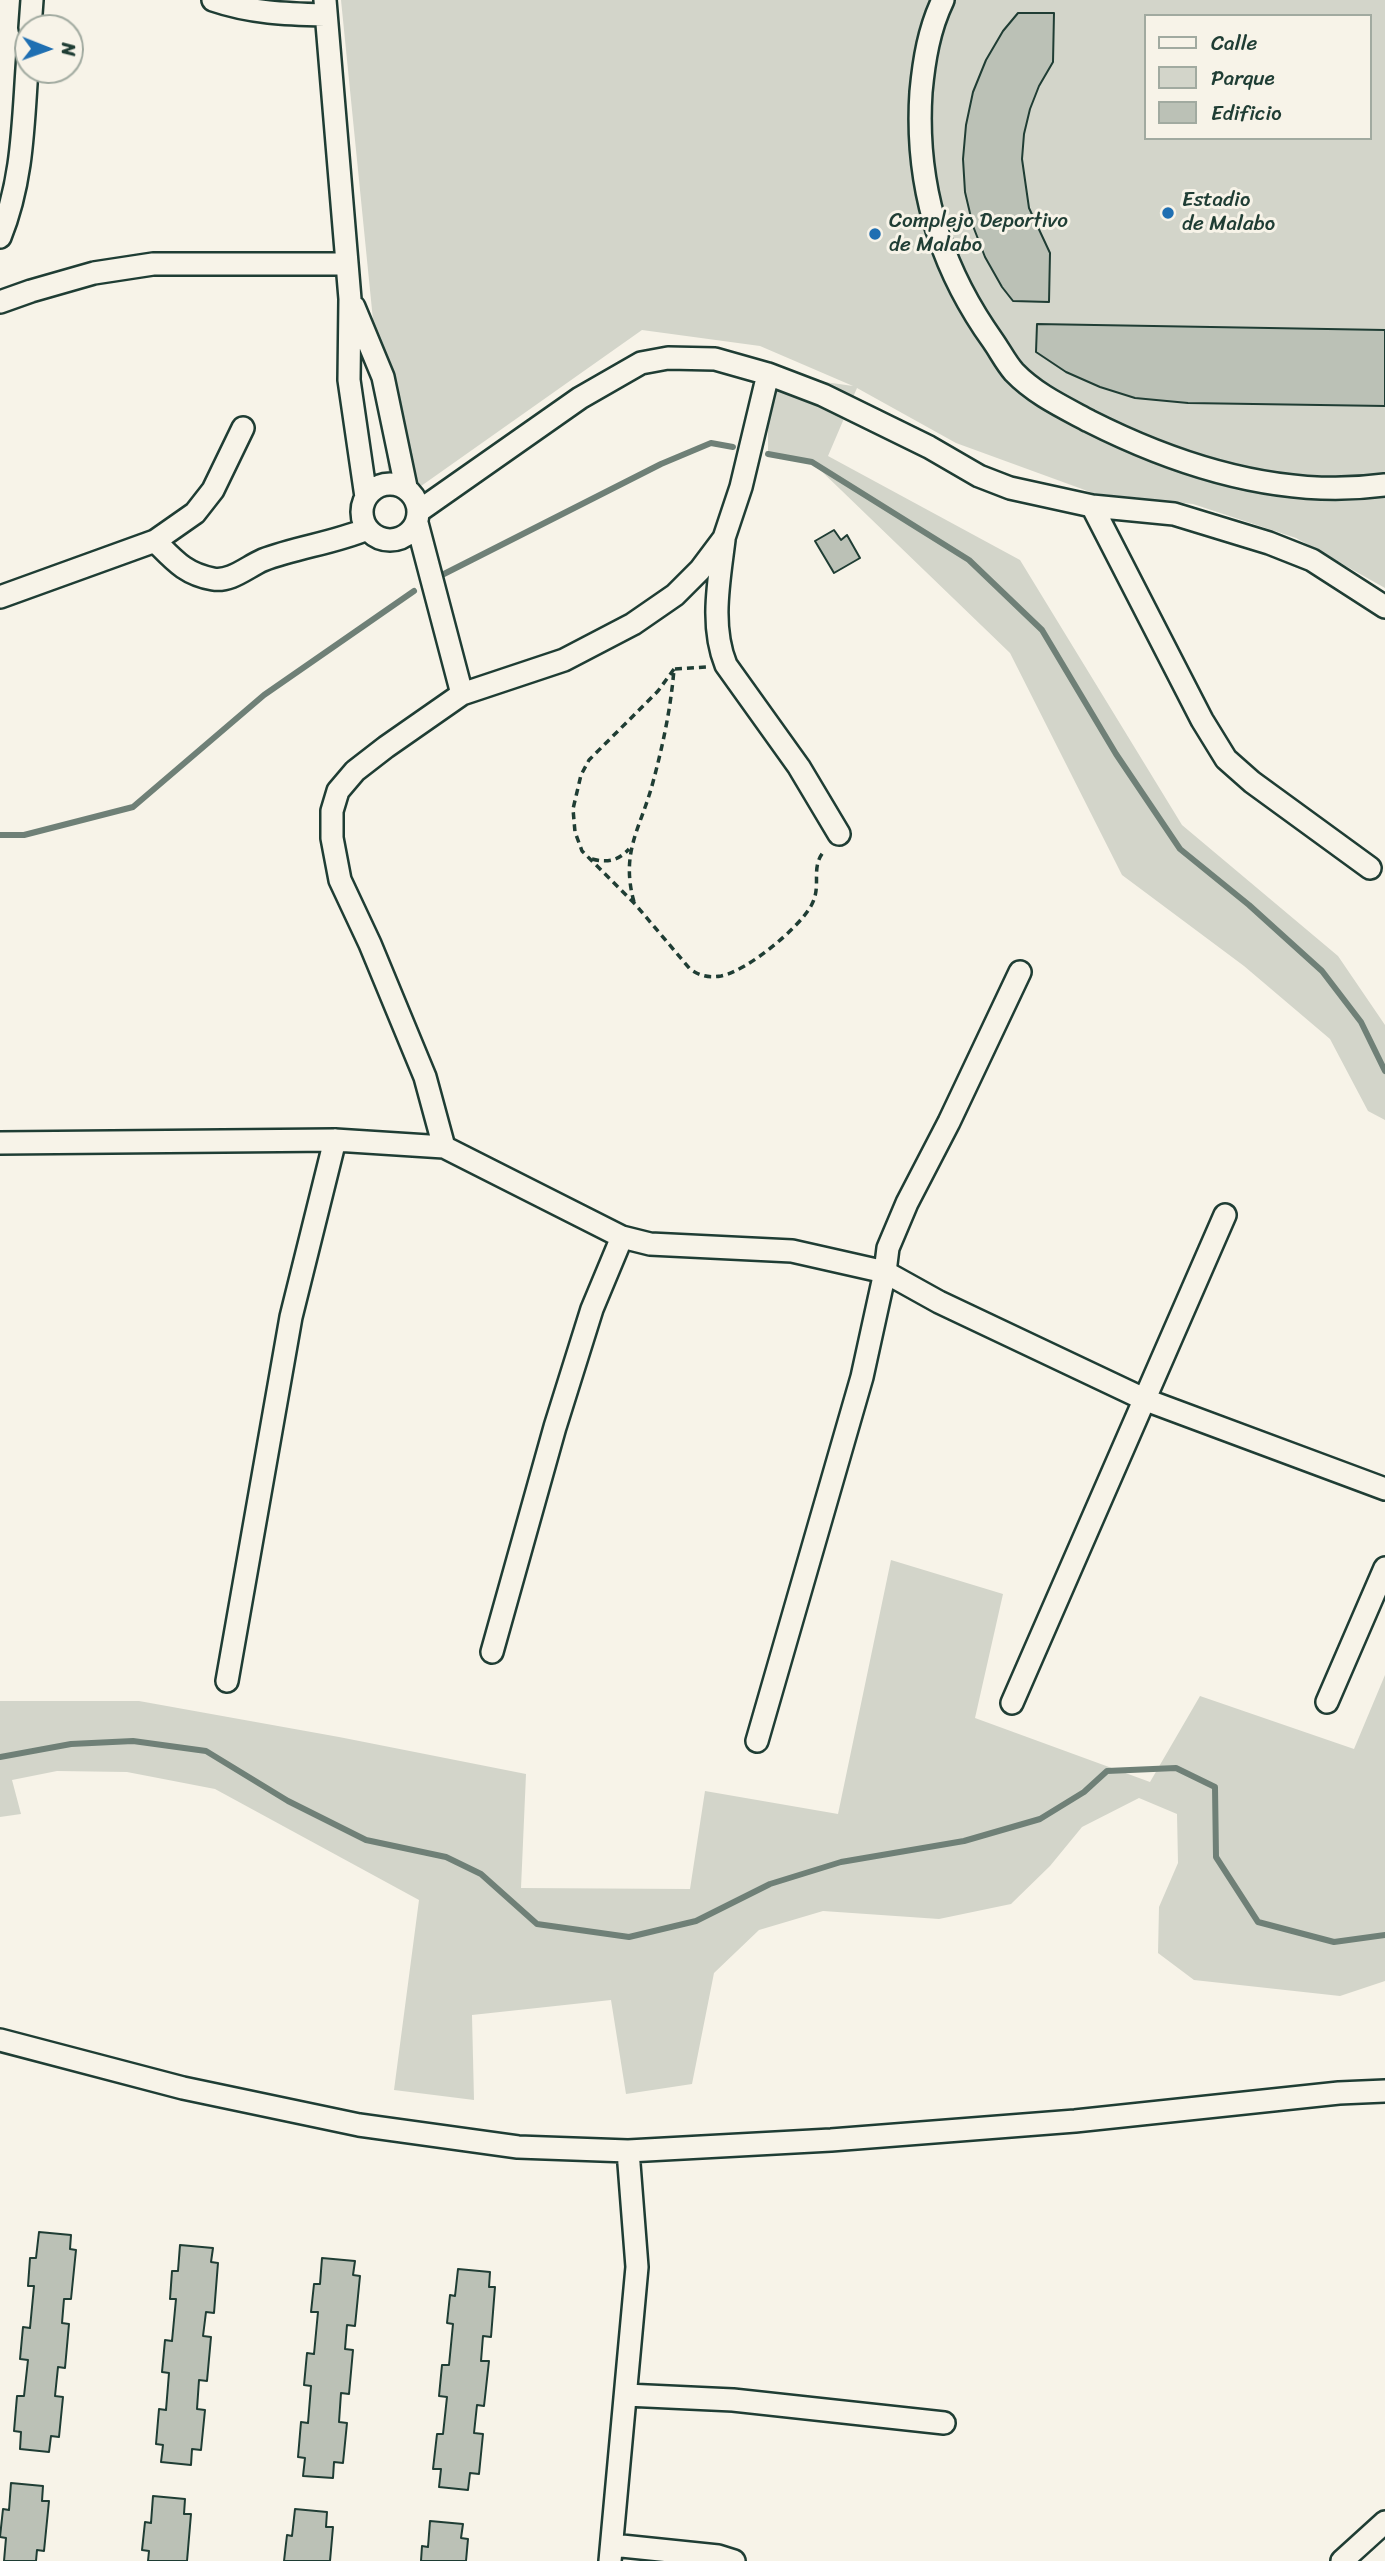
<!DOCTYPE html>
<style>
body{margin:0}
#map{position:relative;width:1385px;height:2561px;overflow:hidden;background:#f7f3e8;font-family:Sriracha,sans-serif}
canvas{display:block}
.legend{position:absolute;left:1144px;top:14px;width:228px;height:126px;box-sizing:border-box;background:#f7f3e8;border:2px solid #a1aaa0;margin:0;padding:9px 12px;list-style:none;font-size:21px;color:#1f3d34}
.legend li{display:flex;align-items:center;gap:14px;height:35px}
.legend b{width:35px;border:2px solid #a1aaa0}
.north{position:absolute;left:14px;top:14px;width:70px;height:70px;box-sizing:border-box;background:#f7f3e8;border:2px solid #a1aaa0;border-radius:50%;rotate:91deg;font-size:19px;font-weight:700;line-height:28px;text-align:center;color:#1f3d34}
.north::after{content:'';display:block;margin:auto;width:24px;height:32px;background:#1f6fb2;clip-path:polygon(50% 0,100% 100%,50% 72%,0 100%)}
</style>
<div id="map">
<canvas width="1385" height="2561"></canvas>
<ul class="legend">
<li><b style="height:9px;background:#f7f3e8"></b>Calle</li>
<li><b style="height:19px;background:#d3d5ca"></b>Parque</li>
<li><b style="height:19px;background:#bbc1b6"></b>Edificio</li>
</ul>
<div class="north">N</div>
</div>
<script>
const g = document.querySelector('canvas').getContext('2d');
g.lineJoin = 'round';
function fill(path, color) { g.fillStyle = color; g.fill(path, 'evenodd'); }
function trace(path, color, width, dash) { g.strokeStyle = color; g.lineWidth = width; g.lineCap = dash ? 'butt' : 'round'; g.setLineDash(dash || []); g.stroke(path); }
function write(font, color, halo, rows, align = 'center') {
  g.font = font + ' Sriracha,sans-serif'; g.lineWidth = 6; g.setLineDash([]); g.textBaseline = 'middle'; g.strokeStyle = halo; g.fillStyle = color; for (const [text, x, y, turn = 0] of rows) {
    g.save(); g.translate(x, y); g.rotate((+turn || 0) * Math.PI / 180); g.textAlign = isNaN(turn) ? turn : align; if (halo) g.strokeText(text, 0, 0); g.fillText(text, 0, 0); g.restore();
  }
}
fill(new Path2D(`
 M341,0H1385V588L1296,538L1193,504L1093,493L956,443L857,388L828,456L1020,560L1182,825L1338,956L1385,1025V1120L1368,1111L1330,1039L1244,966L1122,875L1010,653L813,463L768,454V374L853,386L760,346L642,330L414,491L390,490ZM1145,16H1369V138H1145Z
 M891,1560L1003,1594L975,1718L1150,1782L1200,1696L1354,1749L1385,1675V1981L1340,1996L1194,1980L1158,1953L1159,1907L1178,1863L1177,1814L1139,1798L1082,1827L1050,1866L1011,1904L939,1919L823,1911L759,1930L714,1973L692,2084L626,2094L611,2000L472,2015L474,2100L394,2090L419,1900L215,1789L127,1772L57,1771L12,1780L21,1814L0,1817V1701H139L339,1737L526,1774L521,1888L690,1889L705,1791L838,1814Z`), '#d3d5ca');
trace(new Path2D(`
 M768,454L812,462L969,560L1042,630L1116,754L1180,849L1249,905L1322,971L1361,1022L1385,1071
 M436,578L661,464L711,443L733,447
 M0,835H24L133,807L264,695L414,591
 M0,1757L71,1744L133,1741L206,1751L288,1801L366,1840L446,1857L481,1874L537,1924L629,1937L696,1921L770,1884L841,1862L964,1841L1040,1819L1084,1792L1107,1771L1176,1768L1215,1787L1216,1857L1258,1922L1334,1942L1385,1935`), '#6f8077', 6);
const building = new Path2D(`
 M1018,13H1054L1053,62L1039,86L1030,109L1024,134L1022,159L1029,208L1050,253L1049,302L1013,301L1002,287L985,257L973,226L965,192L963,159L966,125L973,92L986,60L1003,31Z
 M1037,324L1385,330V406L1188,403L1135,398L1100,387L1066,372L1036,352Z
 M834,530L841,540L847,535L860,558L834,573L815,541Z
 M39,2232L71,2235L70,2249L76,2250L71,2299H64L62,2323L69,2324L65,2368L58,2367L55,2396L63,2397L59,2437L51,2436L49,2452L20,2449L21,2432L14,2431L17,2396H24L28,2360L20,2359L23,2327L30,2328L34,2286H28L30,2258H36Z
 M180,2245L213,2248L211,2262L218,2263L214,2313L206,2312L203,2336L211,2337L207,2381L199,2380L197,2409L205,2410L201,2450L192,2449L191,2465L161,2462L163,2445L156,2444L159,2409L166,2410L169,2373L162,2372L165,2340L172,2341L176,2299H170L172,2271H178Z
 M322,2258L355,2261L353,2275L360,2276L355,2326L347,2325L345,2349L353,2350L349,2394L341,2393L339,2422L347,2423L343,2463L334,2462L333,2478L303,2476L305,2458L298,2457L301,2422L308,2423L311,2386L304,2385L307,2353L314,2354L318,2312H311L314,2284H320Z
 M458,2269L490,2272L489,2287H495L491,2337L483,2336L481,2361H489L484,2406L477,2405L474,2433L483,2434L479,2474L470,2473L468,2490L439,2487L441,2469H433L437,2434H443L447,2397L439,2396L442,2365H449L453,2324L447,2323L450,2295L455,2296Z
 M11,2483L43,2486L42,2501H49L44,2551L37,2550L36,2561H4L6,2538L0,2537L3,2509L9,2510Z
 M153,2496L185,2499L184,2514H191L187,2561H148L149,2551L142,2550L145,2522L151,2523Z
 M295,2509L327,2512L326,2527H333L330,2561H284L287,2535L292,2536Z
 M430,2521L463,2524L461,2538L468,2539L466,2561H421L422,2546L428,2547Z`);
fill(building, '#bbc1b6');
trace(building, '#1f3d34', 2);
const minor = new Path2D(`
 M213,0C251,13 286,14 325,15
 M325,0L350,299L349,380L366,497
 M943,0C929,29 924,60 921,92C915,183 940,267 993,341C1000,351 1006,363 1014,372C1035,394 1063,407 1089,421C1180,467 1283,499 1385,485
 M30,28L32,0
 M0,237C24,178 23,118 28,55
 M0,302L31,291L94,273L153,264H347
 M354,307L383,377L406,487
 M362 512a28 28 0 1 1 56 0a28 28 0 1 1-56 0Z
 M1092,506L1202,720L1226,759L1252,782L1370,868
 M419,511L580,398L641,363L668,358L715,359L768,374L823,395L929,447L979,476L1010,488L1092,506L1174,514L1269,543L1312,560L1385,607
 M417,523L462,694
 M724,540C719,581 710,626 726,665L799,767L839,834
 M155,541C174,560 185,574 213,579C231,582 247,567 263,560C297,547 334,543 367,529
 M0,597L155,541L195,513L213,490L243,428
 M0,1143L335,1140L444,1147L622,1237L650,1244L792,1251L885,1272L939,1302L1146,1400L1385,1489
 M444,1147L425,1077L370,944L340,880L332,838V811L338,791L355,771L386,747L462,694L564,660L633,624L675,595L700,570L724,538L741,487L768,374
 M492,1652L555,1427L592,1309L622,1237
 M227,1681L291,1317L335,1140
 M1327,1702L1385,1568
 M1012,1703L1225,1215
 M757,1741L862,1377L885,1272L888,1248L907,1203L949,1122L1020,972
 M0,2040L183,2088L359,2125L518,2147L628,2151L831,2140L1075,2121L1339,2093L1385,2091
 M626,2395L733,2400L944,2423
 M612,2545L718,2556L734,2561
 M610,2561L637,2267L628,2151
 M1342,2561L1385,2522`);
trace(minor, '#1f3d34', 26);
trace(new Path2D(`
 M674,669L658,691L589,760L581,775L573,809L575,832L582,851L635,904L690,969C700,976 709,978 721,976C747,971 798,929 811,906C823,885 809,868 825,850
 M592,859C607,863 618,861 629,849
 M634,902C620,851 641,828 653,782C663,745 671,707 674,669L707,667`), '#1f3d34', 3.5, [7, 5]);
trace(minor, '#f7f3e8', 21);
for (const [x, y, r, color] of [
 [1168,213,7,"#1f6fb2"],
 [875,234,7,"#1f6fb2"]
]) { const dot = new Path2D(); dot.arc(x, y, r, 0, 2 * Math.PI); g.fillStyle = color; g.fill(dot); trace(dot, '#f7f3e8', 2.5); }
write('21px', '#1f3d34', '#f7f3e8', [
 ["Estadio",1182,201],
 ["de Malabo",1182,225],
 ["Complejo Deportivo",889,222],
 ["de Malabo",889,246]
], 'left');
</script>
